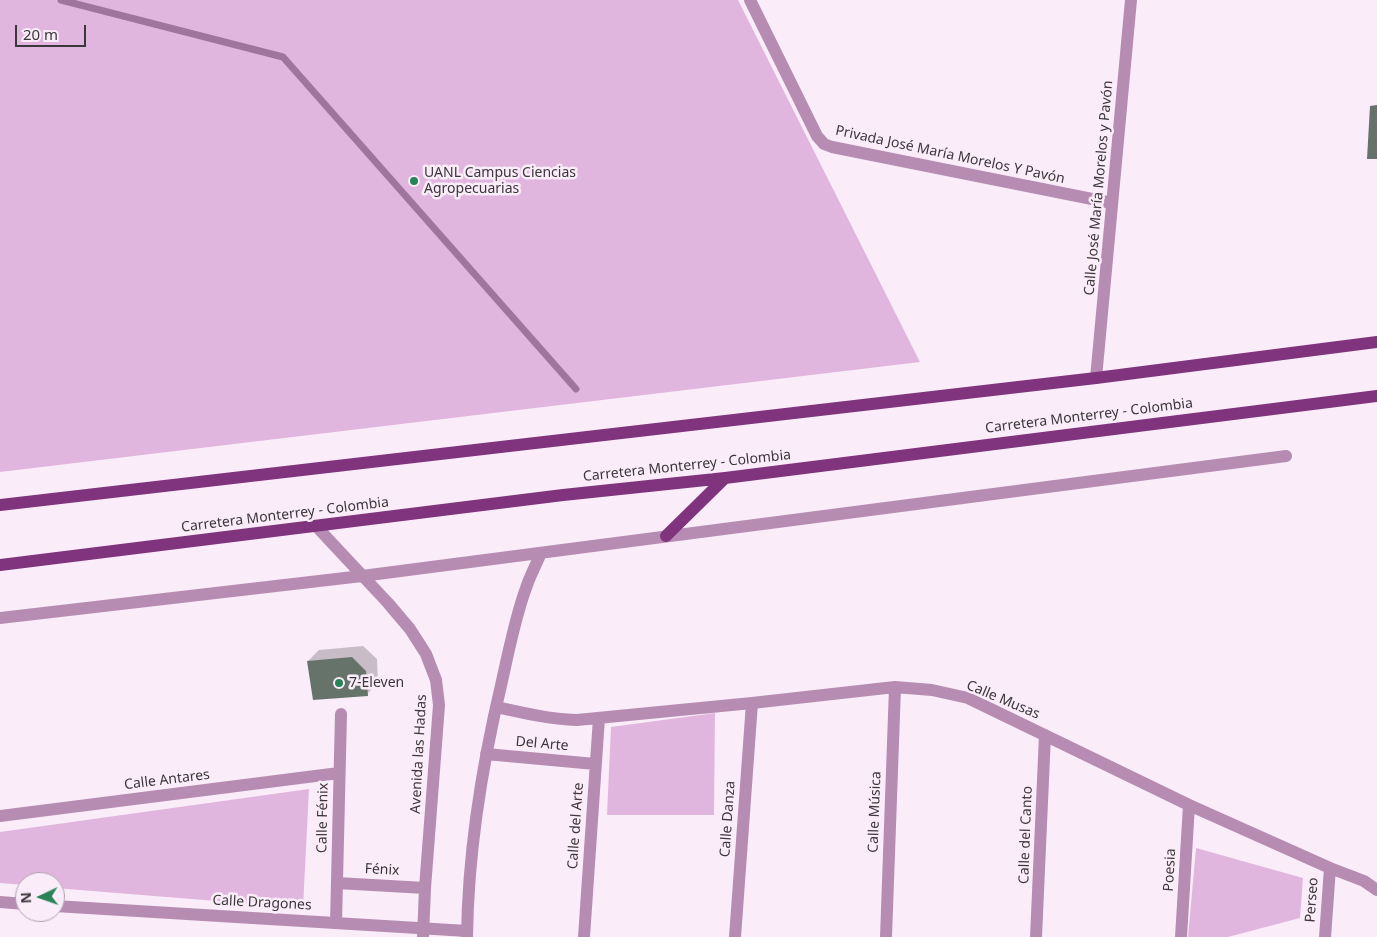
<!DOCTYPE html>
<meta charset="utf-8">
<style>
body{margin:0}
#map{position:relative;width:1377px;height:937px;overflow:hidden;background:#faedf9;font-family:"Noto Sans",sans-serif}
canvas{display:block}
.north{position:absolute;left:15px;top:872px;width:50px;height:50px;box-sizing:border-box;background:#faedf9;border:1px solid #aea4ad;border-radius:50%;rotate:267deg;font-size:14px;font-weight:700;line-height:20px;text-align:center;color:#3c373b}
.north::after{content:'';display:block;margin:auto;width:18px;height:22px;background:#298359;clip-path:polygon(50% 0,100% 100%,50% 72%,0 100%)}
.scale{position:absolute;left:15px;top:25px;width:71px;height:22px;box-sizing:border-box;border:2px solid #3c373b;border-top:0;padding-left:6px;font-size:15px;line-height:18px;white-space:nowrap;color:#3c373b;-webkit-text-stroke:4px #faedf9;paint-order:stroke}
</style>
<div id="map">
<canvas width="1377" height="937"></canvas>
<div class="north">N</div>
<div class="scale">20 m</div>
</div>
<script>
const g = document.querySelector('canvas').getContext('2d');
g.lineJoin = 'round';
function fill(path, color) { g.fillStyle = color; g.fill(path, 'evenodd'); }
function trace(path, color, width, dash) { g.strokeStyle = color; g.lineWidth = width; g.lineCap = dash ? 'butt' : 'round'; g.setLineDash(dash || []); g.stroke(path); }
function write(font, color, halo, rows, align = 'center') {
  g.font = font + ' "Noto Sans",sans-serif'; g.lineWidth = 5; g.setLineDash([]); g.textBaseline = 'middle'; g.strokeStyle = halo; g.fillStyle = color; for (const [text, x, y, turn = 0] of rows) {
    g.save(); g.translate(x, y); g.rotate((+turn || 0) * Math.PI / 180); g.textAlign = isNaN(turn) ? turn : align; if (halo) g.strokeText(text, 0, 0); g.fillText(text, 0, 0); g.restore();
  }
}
fill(new Path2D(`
 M0,0H738L920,362L0,472Z
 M715,713L714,815H607L611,727Z
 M309,789L303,908L55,888V882H25V885L0,883V832Z
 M1196,848L1303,878L1300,918L1228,937H1188Z`), '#e1b6de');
fill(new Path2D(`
 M363,646L377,659L378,683L367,694L308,661L319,650Z`), '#0003');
trace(new Path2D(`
 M61,0L283,57L576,389`), '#a0759d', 7);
fill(new Path2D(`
 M1377,105V159H1367L1370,106Z
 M352,657L366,671L368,696L313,700L307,661Z`), '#65736b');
trace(new Path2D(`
 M750,0L817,136L824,144L832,147L1112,203
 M1096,378L1131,0
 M316,526L388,603L410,629L426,654L436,680L439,705L425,888L423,937
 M0,618L362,576L1286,456
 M496,707C523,713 549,719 577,720L752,703L895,687L932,690L968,698L1189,805L1330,868L1364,881L1377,890
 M486,754L595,764
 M0,816L339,773
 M337,883L425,888
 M0,902L25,904
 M55,906L467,931
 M336,923L341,714
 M467,937C468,851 482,765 502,681C509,650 515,618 526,588C530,576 536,565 541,553
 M584,937L599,718
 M735,937L752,703
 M886,937L895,687
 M1036,937L1045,735
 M1181,937L1189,805
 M1325,937L1330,868`), '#b68cb3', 12);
trace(new Path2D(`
 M0,505L1096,378L1377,342
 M666,536L725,478
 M0,565L563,495L725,478L1377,396`), '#7f347d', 12);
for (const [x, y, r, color] of [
 [414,181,5,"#298359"],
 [339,683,5,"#298359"]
]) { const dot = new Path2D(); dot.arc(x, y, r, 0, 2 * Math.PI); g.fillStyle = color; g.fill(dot); trace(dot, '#faedf9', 2); }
write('14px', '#3c373b', '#faedf9', [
 ["Privada José María Morelos Y Pavón",950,155,12],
 ["Calle José María Morelos y Pavón",1099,188,-85],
 ["Carretera Monterrey - Colombia",1089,416,-7],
 ["Carretera Monterrey - Colombia",687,466,-6],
 ["Carretera Monterrey - Colombia",285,515,-7],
 ["Calle Musas",1003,700,23],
 ["Del Arte",542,744,5],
 ["Avenida las Hadas",419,754,-87],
 ["Calle Antares",167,780,-7],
 ["Calle Música",875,812,-88],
 ["Calle Fénix",323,818,-89],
 ["Calle Danza",728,819,-86],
 ["Calle del Arte",576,826,-86],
 ["Calle del Canto",1026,835,-88],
 ["Fénix",382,870,3],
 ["Poesia",1170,870,-87],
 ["Perseo",1312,900,-86],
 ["Calle Dragones",262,903,3]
]);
write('14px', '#3c373b', '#faedf9', [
 ["UANL Campus Ciencias",424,173],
 ["Agropecuarias",424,189],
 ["7-Eleven",349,683]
], 'left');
</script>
